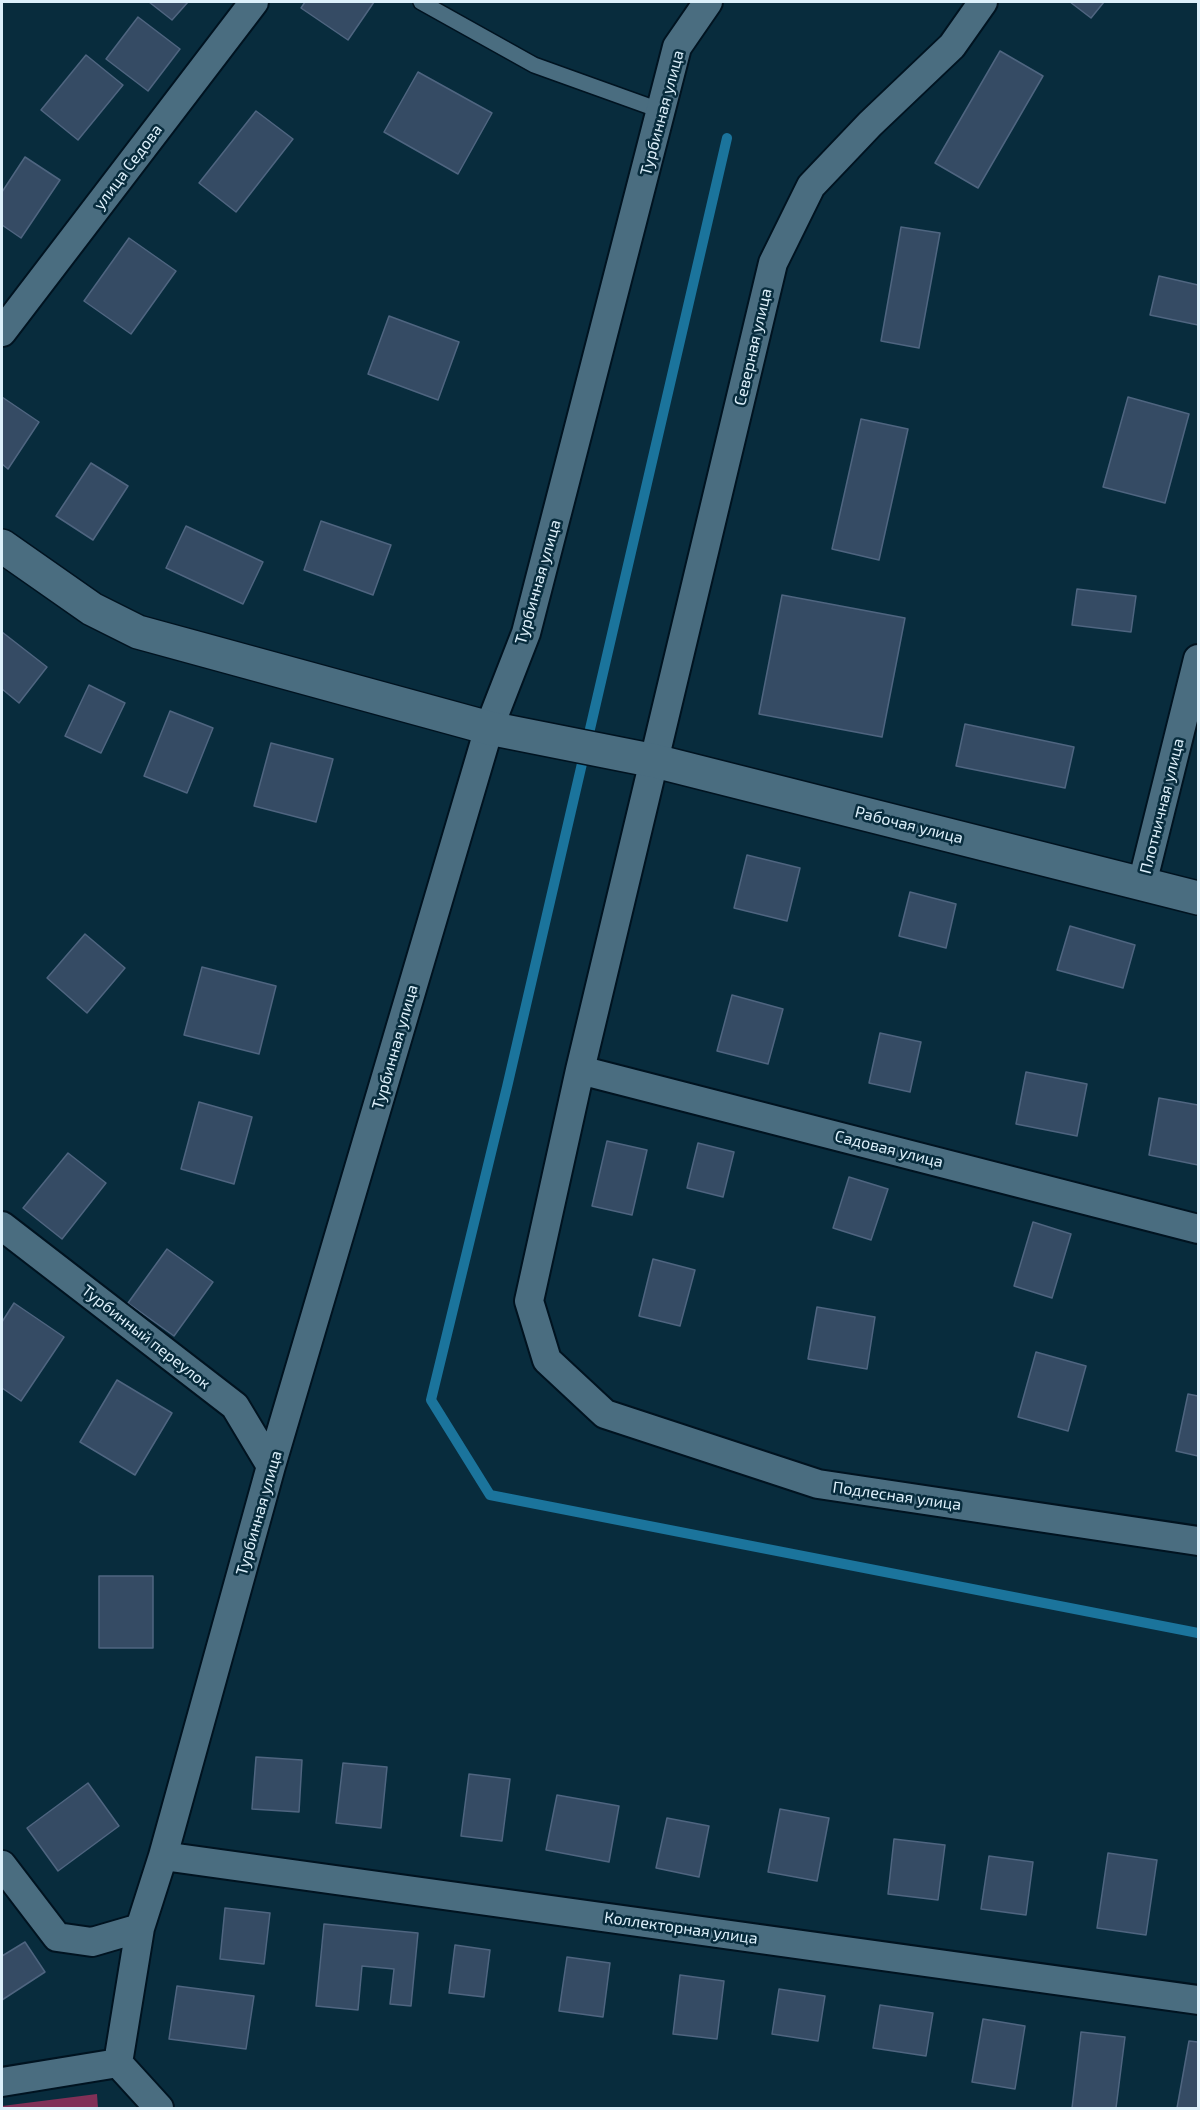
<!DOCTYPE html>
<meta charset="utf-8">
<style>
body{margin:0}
#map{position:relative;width:1200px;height:2110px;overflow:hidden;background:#082c3d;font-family:"Exo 2",sans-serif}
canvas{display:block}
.frame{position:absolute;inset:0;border:3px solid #ddf0fb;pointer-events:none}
</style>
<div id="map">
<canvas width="1200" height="2110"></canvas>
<div class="frame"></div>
</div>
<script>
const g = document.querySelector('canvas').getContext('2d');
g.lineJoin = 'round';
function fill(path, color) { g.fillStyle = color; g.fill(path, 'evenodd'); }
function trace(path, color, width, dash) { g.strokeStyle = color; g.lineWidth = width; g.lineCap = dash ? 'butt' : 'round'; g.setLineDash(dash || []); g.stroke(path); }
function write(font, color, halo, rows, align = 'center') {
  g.font = font + ' "Exo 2",sans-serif'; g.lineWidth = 5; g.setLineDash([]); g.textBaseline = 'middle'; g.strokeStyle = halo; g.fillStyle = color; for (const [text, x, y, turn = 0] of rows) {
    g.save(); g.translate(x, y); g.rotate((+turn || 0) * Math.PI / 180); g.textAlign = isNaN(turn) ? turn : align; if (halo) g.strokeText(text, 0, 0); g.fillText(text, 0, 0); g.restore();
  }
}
fill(new Path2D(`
 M97,2094L98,2108H2V2106Z`), '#813057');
trace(new Path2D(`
 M727,138L507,1087L431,1400L490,1495L1198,1633`), '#1b749c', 10);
const building = new Path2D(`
 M149,2H188L172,20Z
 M305,2H374L348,40L301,8Z
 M1070,2H1104L1091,18Z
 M138,17L180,49L148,91L106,59Z
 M1000,51L1043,76L978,188L935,163Z
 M86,55L123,85L78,140L41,110Z
 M418,72L492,113L458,174L384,132Z
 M256,111L293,139L236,212L199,183Z
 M25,157L60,180L21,238L2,225V192Z
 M901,227L940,233L919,348L881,341Z
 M129,238L176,271L131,334L84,301Z
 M1159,276L1198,285V325L1150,315Z
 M389,316L459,342L438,400L368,374Z
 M2,397L39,422L8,469L2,464Z
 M1128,397L1189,414L1165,503L1103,487Z
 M861,419L908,429L879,560L832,549Z
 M91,463L128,486L93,540L56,516Z
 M321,521L391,545L373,595L304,570Z
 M186,526L263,562L243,604L166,568Z
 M1077,589L1136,596L1131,632L1072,625Z
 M782,595L905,618L882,737L759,714Z
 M2,632L47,667L19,703L2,689Z
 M89,685L125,703L101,753L65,736Z
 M170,711L213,728L187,793L144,776Z
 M965,724L1074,747L1065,788L956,766Z
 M271,743L333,759L316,822L254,806Z
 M747,855L800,868L787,921L734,908Z
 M910,892L956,904L946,948L899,936Z
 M1070,926L1135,945L1123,988L1057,970Z
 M85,934L125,968L87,1013L47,978Z
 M202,967L276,986L259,1054L184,1035Z
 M732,995L783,1009L768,1064L717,1051Z
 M880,1033L921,1042L910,1092L869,1083Z
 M1026,1072L1087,1084L1077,1136L1016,1124Z
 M1159,1098L1198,1105V1165L1149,1155Z
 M199,1102L252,1117L234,1184L181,1169Z
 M607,1141L647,1150L632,1215L592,1206Z
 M698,1143L734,1152L723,1197L687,1188Z
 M68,1153L106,1183L62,1239L23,1208Z
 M849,1177L888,1189L871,1240L833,1228Z
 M1033,1222L1071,1234L1052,1298L1014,1286Z
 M167,1249L213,1282L174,1336L128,1303Z
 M653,1259L695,1270L680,1326L639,1316Z
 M14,1303L64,1337L21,1401L2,1388V1322Z
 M817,1307L875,1317L867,1369L808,1359Z
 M1036,1352L1086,1366L1068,1431L1018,1417Z
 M117,1380L172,1413L135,1475L80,1442Z
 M1188,1394L1198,1396V1456L1176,1451Z
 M99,1576H153V1648H99Z
 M256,1757L302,1760L299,1812L252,1809Z
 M343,1763L387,1767L381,1828L336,1823Z
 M469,1774L510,1779L502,1841L461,1836Z
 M88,1783L119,1826L58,1871L27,1828Z
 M557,1795L619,1806L609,1862L546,1850Z
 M780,1809L829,1818L817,1881L768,1872Z
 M667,1818L709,1826L699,1877L656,1868Z
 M894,1839L945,1845L938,1900L888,1894Z
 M1108,1853L1157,1860L1146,1935L1097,1928Z
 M989,1856L1033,1862L1026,1915L981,1909Z
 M225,1908L270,1913L264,1964L220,1959Z
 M324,1924L418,1933L411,2006L390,2004L394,1969L362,1966L358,2010L316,2006Z
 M25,1942L45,1972L2,2000V1956Z
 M455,1945L490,1950L484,1997L449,1993Z
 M567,1957L610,1963L603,2017L559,2011Z
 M680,1975L724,1981L717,2039L673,2034Z
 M177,1986L254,1996L246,2049L169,2039Z
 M779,1989L825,1996L818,2041L772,2034Z
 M880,2005L933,2013L926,2056L873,2048Z
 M983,2019L1025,2026L1015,2089L972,2082Z
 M1081,2032L1125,2037L1116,2108H1072Z
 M1189,2041L1198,2042V2108H1177Z`);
fill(building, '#354b64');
trace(building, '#4f6580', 1.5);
const service = new Path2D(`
 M421,2L534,65L662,111`);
const minor = new Path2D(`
 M983,2L952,46L870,124L811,186L773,263L580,1070L529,1301L547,1360L605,1414L818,1484L1198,1541
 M2,332L254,2
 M1142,884L1198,659
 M580,1070L1198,1229
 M2,1226L235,1406L271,1466
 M163,1856L1198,2000
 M2,1865L57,1937L92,1942L140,1928L163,1856L271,1466L489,728L526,633L677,47L708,2
 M140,1928L118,2063L159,2108
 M2,2082L118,2063`);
const tertiary = new Path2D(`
 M2,546L92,609L138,632L489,728L655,761L1198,898`);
trace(service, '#001320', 18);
trace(minor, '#001320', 32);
trace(tertiary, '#001320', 36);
trace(service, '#4a6d80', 15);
trace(minor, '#4a6d80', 28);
trace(tertiary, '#4a6d80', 33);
write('16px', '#ddf0fb', '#082c3d', [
 ["Турбинная улица",662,113,-75],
 ["улица Седова",128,167,-53],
 ["Северная улица",753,347,-77],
 ["Турбинная улица",538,582,-74],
 ["Плотничная улица",1162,806,-76],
 ["Рабочая улица",909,825,14],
 ["Турбинная улица",395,1047,-74],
 ["Садовая улица",889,1149,14],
 ["Турбинный переулок",146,1337,38],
 ["Подлесная улица",897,1496,8],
 ["Турбинная улица",259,1513,-74],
 ["Коллекторная улица",681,1928,8]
]);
</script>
